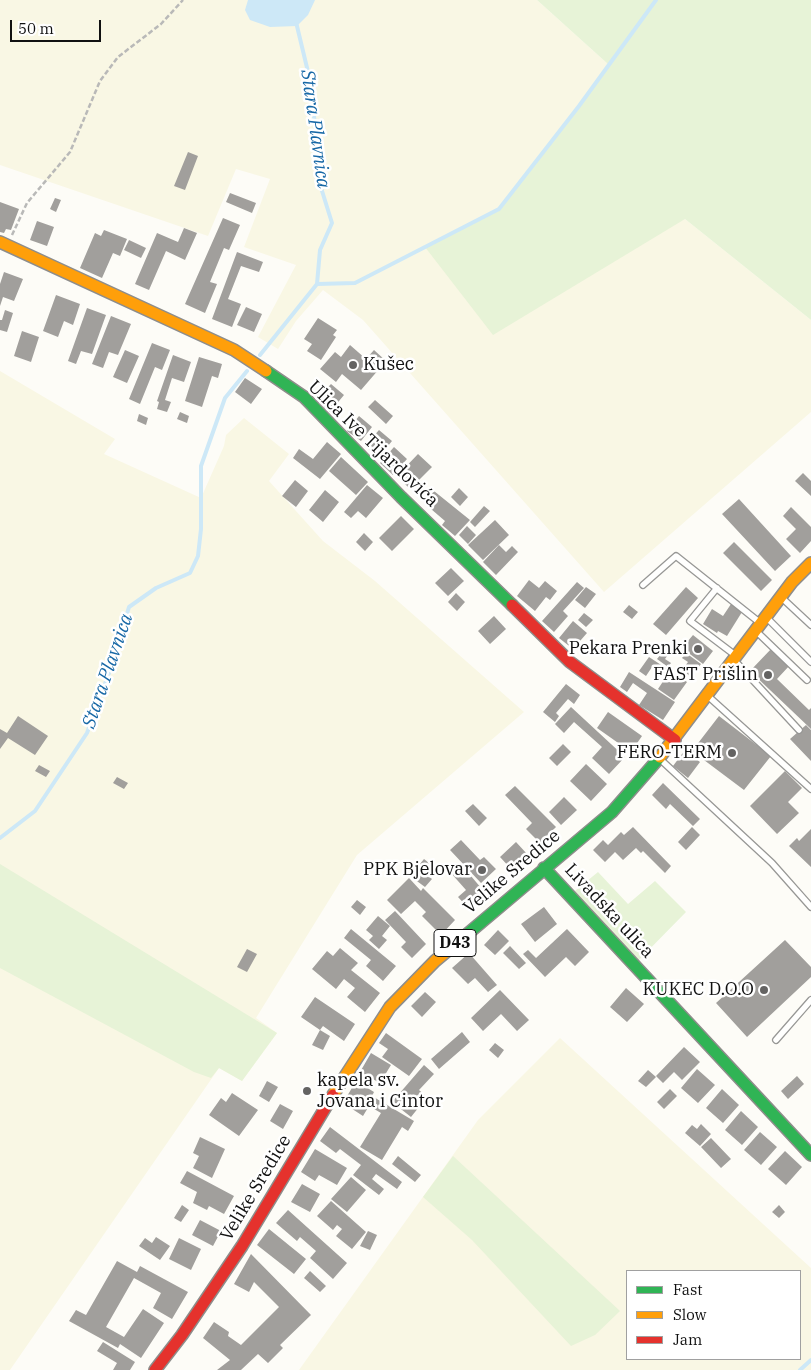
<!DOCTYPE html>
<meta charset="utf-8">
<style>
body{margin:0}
#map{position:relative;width:811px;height:1370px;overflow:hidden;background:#fdfcf7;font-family:"IBM Plex Serif",serif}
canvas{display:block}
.legend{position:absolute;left:626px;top:1270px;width:175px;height:90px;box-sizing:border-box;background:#fff;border:1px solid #a0a0a0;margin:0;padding:6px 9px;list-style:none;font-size:15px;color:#111}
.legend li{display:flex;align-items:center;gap:10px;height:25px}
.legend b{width:25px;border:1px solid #a0a0a0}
.scale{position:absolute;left:10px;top:20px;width:91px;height:22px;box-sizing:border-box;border:2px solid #111;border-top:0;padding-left:6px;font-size:15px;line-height:18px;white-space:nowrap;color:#111;-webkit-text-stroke:4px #fff;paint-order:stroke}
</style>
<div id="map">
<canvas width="811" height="1370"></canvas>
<ul class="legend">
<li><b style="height:6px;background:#30b455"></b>Fast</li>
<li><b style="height:6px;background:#ff9f0a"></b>Slow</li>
<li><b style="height:6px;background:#e5322d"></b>Jam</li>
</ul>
<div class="scale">50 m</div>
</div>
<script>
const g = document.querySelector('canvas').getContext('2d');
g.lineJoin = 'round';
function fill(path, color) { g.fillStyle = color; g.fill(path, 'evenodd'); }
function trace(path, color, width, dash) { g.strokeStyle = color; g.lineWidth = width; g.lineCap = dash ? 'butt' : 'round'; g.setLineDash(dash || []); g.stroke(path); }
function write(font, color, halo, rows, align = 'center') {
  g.font = font + ' "IBM Plex Serif",serif'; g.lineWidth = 5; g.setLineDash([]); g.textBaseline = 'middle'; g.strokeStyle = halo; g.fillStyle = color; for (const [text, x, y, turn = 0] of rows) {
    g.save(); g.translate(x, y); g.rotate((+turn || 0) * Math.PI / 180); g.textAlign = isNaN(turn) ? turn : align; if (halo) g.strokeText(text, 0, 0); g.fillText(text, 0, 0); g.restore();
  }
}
fill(new Path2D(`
 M0,0H537L609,65L499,209L425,248L685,219L811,320V412L604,592L363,320L323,290L296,321L278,349L258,337L296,265L244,247L270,179L236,169L208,236L0,165Z
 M0,371L115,439L104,454L201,498L224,446L226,435L244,418L289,454L269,481L323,541L375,581L524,712L357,855L256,1018L277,1033L242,1081L219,1068L10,1370H0Z
 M560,1038L811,1268V1370H299L478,1120ZM627,1271H800V1359H627Z`), '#f9f7e4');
fill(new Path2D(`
 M537,0H811V320L685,219L493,335L425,247L499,209L609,65Z
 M0,864L277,1033L242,1081L219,1068L211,1078L194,1072L0,968Z
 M598,872L628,904L655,881L686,912L634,965L570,895Z
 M453,1156L620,1311L595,1335L571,1346L472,1240L423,1197Z`), '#e7f3d7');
fill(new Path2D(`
 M248,0H315L308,15L297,26L270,27L250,20L245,10Z`), '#cde8f7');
trace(new Path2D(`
 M317,284L355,283L499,209L579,106L656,0
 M260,355L317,284L320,250L332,223L318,178L316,133L309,76L296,22
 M0,838L35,811L87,733L110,670L129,607L156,588L190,573L198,556L201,529V466L225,398L247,371
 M800,1370L811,1360`), '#cde8f7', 4);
fill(new Path2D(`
 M188,152L198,156L185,190L174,186Z
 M230,193L256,203L252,213L226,202Z
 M55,198L61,200L56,212L50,209Z
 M0,202L19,209L11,230L6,229L4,233L0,232Z
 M223,218L240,225L229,250L224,248L210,282L217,284L205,313L185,304Z
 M37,221L54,227L47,246L30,240Z
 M184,228L197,233L185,260L166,251L149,290L135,284L157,233L178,242Z
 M104,230L127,239L120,256L113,253L102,278L80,268L95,233L101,236Z
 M129,240L146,248L141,258L124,250Z
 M237,252L263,262L259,272L241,266L228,299L241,304L232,327L212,319Z
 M4,272L23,279L14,301L3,297L0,306V284Z
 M56,295L80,304L73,325L64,321L58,337L43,331Z
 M246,307L262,314L254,332L237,325Z
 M87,308L106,315L92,354L81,351L76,364L68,361Z
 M5,310L13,313L7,332L0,330V320H2Z
 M111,316L131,324L118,355L109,352L103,368L92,364Z
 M318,318L337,330L333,335L336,337L321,360L307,351L312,344L304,339Z
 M22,331L39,337L31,362L14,356Z
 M152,343L170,350L162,370L155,367L140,404L129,399Z
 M350,345L366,359L374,350L386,361L361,390L342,374L336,382L320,369L335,352L341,357Z
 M125,350L139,356L127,383L113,377Z
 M173,355L191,362L184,382L172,378L165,400L171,402L167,412L157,409L159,402L157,401Z
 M199,357L222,364L218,378L212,376L202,407L185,401Z
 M245,378L262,389L251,404L235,392Z
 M331,384L344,395L330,412L316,400Z
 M375,400L393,416L386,424L368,407Z
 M180,412L189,416L187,423L177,419Z
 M139,414L148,418L146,425L137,421Z
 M359,416L372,427L361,441L347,431Z
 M379,430L392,441L378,458L365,446Z
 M327,442L341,454L320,479L293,458L299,449L313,459Z
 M394,447L407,459L393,475L380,463Z
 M418,454L432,467L410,489L397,476Z
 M341,457L368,482L356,495L329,471Z
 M803,473L811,481V496L795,481Z
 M295,480L308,491L296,507L282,496Z
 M367,485L383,498L366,518L358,511L351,518L344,512Z
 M459,488L468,497L460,506L451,497Z
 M325,490L339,502L323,522L309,510Z
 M434,491L470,520L455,536L442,525L445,521L424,503Z
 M739,499L791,556L775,571L722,514Z
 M484,506L490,511L475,527L470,522Z
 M791,507L811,527V541L800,553L786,539L796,529L783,516Z
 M401,516L414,529L392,551L379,538Z
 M495,520L509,535L483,560L468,545Z
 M467,526L476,535L468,544L459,535Z
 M364,533L373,542L365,551L356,542Z
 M734,542L772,580L761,591L723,553Z
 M499,545L506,552L512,546L518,552L496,575L483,562Z
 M451,568L464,581L448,596L435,583Z
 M529,580L539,588L545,581L557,591L550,600L546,597L535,611L517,596Z
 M577,582L584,588L563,611L568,616L554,632L542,621Z
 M586,587L596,594L585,608L575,600Z
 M686,587L698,598L666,635L653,624Z
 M456,593L465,602L457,611L448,602Z
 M731,604L742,612L727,636L718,631L717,633L703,624L712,609L723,616Z
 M629,605L638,612L632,619L623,612Z
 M584,613L593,620L586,627L578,620Z
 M494,616L506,629L490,644L478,631Z
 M573,621L587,633L573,649L559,638Z
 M693,635L713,651L703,664L682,648Z
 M772,648L790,665L777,679L809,710L811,708V729L750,671Z
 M665,649L670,652L665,659L671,663L668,667L657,659Z
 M686,653L701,664L691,677L682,670L688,662L682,658Z
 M649,657L687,682L674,700L658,689L666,677L652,667L646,676L639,671Z
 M629,672L675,702L663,720L639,705L647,693L633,683L627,692L620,687Z
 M566,684L580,695L574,704L568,699L556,713L559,716L555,722L543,712Z
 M571,707L625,757L609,774L592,758L602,747L574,722L564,733L555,724Z
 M608,712L642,736L631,752L597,728Z
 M18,716L48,736L35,755L8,738L0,749V729L7,733Z
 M719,716L771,756L744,790L692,751Z
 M806,725L811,730V761L790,739Z
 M563,744L571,752L557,766L549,758Z
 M685,750L700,762L688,778L673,766Z
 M586,764L607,784L591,801L570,781Z
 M39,765L50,771L46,777L35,771Z
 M785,771L802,788L788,802L799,813L777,834L750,806Z
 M117,777L128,783L124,789L113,783Z
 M663,783L700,819L693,826L670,804L666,809L652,795Z
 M515,786L556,827L540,843L526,829L532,823L505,795Z
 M564,797L577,810L561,825L549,812Z
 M473,804L487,818L479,826L465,811Z
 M633,827L671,866L665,873L643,851L641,853L636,848L623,860L615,852L605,862L593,850L603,840L608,845L621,832L624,835Z
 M692,827L700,835L686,850L678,842Z
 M811,829V867L789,846L797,838L799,841Z
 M461,840L480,860L484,857L496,869L481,883L450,850Z
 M516,842L528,855L512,870L500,857Z
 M424,859L434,867L427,875L432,879L425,887L410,876Z
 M460,863L487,895L470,910L458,897L466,890L450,872Z
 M409,878L421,891L423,888L455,920L441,935L422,916L426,912L415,901L401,914L387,900Z
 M357,900L366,907L360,915L351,907Z
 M544,907L557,924L535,942L521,924Z
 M395,911L426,944L412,958L401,947L406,942L385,920Z
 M378,916L390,926L382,936L387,940L379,949L369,940L373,936L366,930Z
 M351,929L396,966L383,981L366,966L371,960L344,938Z
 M567,929L589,952L575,966L566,957L545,977L523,954L528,950L536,958Z
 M498,930L509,941L495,955L484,945Z
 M785,940L811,967V977L747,1037L716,1003Z
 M510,946L526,963L519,969L503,953Z
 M340,948L358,963L351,970L380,993L365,1012L347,997L355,988L344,979L336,989L312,969L327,951L333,956Z
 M247,949L257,954L247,972L237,967Z
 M469,953L497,985L488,992L475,978L468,984L452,968Z
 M626,988L644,1004L627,1022L610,1007Z
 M500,990L529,1020L517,1031L501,1014L483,1031L471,1018Z
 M425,992L436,1002L422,1017L411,1006Z
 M315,997L355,1024L344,1041L323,1026L320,1030L301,1017Z
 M320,1030L330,1036L323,1050L312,1045Z
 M462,1032L470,1042L439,1069L431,1059Z
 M386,1033L422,1059L409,1076L382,1057L388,1049L379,1043Z
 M495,1043L504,1050L498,1058L489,1050Z
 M684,1047L700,1062L682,1080L674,1072L663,1083L656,1076Z
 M371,1053L391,1065L380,1083L360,1072Z
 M424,1065L434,1074L419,1090L427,1097L411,1117L392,1102Z
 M697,1069L715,1085L698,1103L681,1088Z
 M648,1070L656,1077L646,1087L638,1081Z
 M797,1076L804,1084L788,1099L781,1091Z
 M267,1081L278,1087L269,1102L259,1096Z
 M356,1081L374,1092L372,1096L414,1121L408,1131L402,1127L382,1160L360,1147L381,1113L369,1106L363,1116L343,1103Z
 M302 1091a5 5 0 1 1 10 0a5 5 0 1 1-10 0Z
 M670,1089L677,1096L664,1109L657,1102Z
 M722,1089L739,1105L723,1123L706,1108Z
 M232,1093L258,1110L239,1136L209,1115L221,1098L226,1102Z
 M280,1104L293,1111L283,1129L270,1121Z
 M741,1111L758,1127L742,1145L725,1130Z
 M701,1124L711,1134L700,1146L685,1133L692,1125L697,1129Z
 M330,1127L402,1182L397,1189L376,1174L372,1179L384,1189L379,1195L353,1175L361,1165L340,1149L336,1153L320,1141Z
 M760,1132L777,1147L761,1165L744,1150Z
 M200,1137L225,1149L212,1178L193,1168L199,1156L193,1153Z
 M711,1138L731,1159L721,1168L701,1147Z
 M315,1149L347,1168L337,1185L319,1175L315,1181L301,1172Z
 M785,1151L802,1167L786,1185L768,1169Z
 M398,1156L421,1175L415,1182L392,1164Z
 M187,1171L234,1196L224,1214L209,1206L207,1210L193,1203L197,1192L180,1183Z
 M351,1177L366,1190L347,1212L331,1199Z
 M302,1184L320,1194L310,1212L291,1202Z
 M331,1201L366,1232L352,1249L336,1236L342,1229L337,1225L333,1230L317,1216Z
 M182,1205L189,1210L181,1222L174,1218Z
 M779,1205L785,1212L779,1218L772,1212Z
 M288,1210L347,1263L333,1279L310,1258L316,1251L300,1237L297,1241L276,1223Z
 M200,1220L221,1231L213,1246L192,1235Z
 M269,1229L306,1259L294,1274L257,1245Z
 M368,1231L377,1235L370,1250L360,1246Z
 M156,1237L170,1246L160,1260L139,1246L145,1238L152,1243Z
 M179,1238L201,1249L191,1270L169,1259Z
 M251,1254L311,1315L280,1345L283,1348L268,1363L258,1354L241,1370H217L230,1360L203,1338L214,1322L229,1332L228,1336L241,1345L279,1307L254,1282L249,1292L234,1284Z
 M117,1261L137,1272L140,1266L188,1292L172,1319L153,1308L161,1293L134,1278L106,1327L124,1337L143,1309L164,1323L141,1358L120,1344L118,1348L69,1321L76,1310L86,1315Z
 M310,1271L326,1286L320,1292L304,1278Z
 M103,1342L135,1362L130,1370H113L117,1363L97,1351Z`), '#a19f9c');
const lane = new Path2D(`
 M643,585L676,556L759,622
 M717,588L690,621L735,655
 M782,598L811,625
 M767,618L811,662
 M757,632L807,680
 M736,662L799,730
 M709,697L811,789
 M661,760L772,863L811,907
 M776,1040L811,1000`);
const fast = new Path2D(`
 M266,371L304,397L401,497L512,605
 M544,868L811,1155
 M465,936L612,812L660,757`);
const slow = new Path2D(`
 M0,242L234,350L266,371
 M660,757L792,582L811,563
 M333,1095L390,1007L435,961L465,936`);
const jam = new Path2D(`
 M512,605L570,662L675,740
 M155,1370L182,1335L242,1246L333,1095`);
trace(lane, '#979795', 8);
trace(fast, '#8e8d8b', 14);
trace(slow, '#8e8d8b', 14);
trace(jam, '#8e8d8b', 14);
trace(new Path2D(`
 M12,235L27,203L70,152L100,81L118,57L161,24L183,0`), '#b9b9b8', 2.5, [5, 2.5]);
trace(lane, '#fffffe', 5.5);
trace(fast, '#30b455', 11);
trace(slow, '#ff9f0a', 11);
trace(jam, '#e5322d', 11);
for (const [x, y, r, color] of [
 [353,365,5,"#646362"],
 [698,649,5,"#646362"],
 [768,675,5,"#646362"],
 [732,753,5,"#646362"],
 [482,870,5,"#646362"],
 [764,990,5,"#646362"],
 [307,1091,5,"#646362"]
]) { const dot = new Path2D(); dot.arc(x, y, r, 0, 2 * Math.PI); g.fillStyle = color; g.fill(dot); trace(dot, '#fff', 2); }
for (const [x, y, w] of [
 [455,943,42]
]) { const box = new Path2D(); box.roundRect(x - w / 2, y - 13.5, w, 27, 4); g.fillStyle = '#fff'; g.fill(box); trace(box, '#111', 1); }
write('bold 16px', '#111', null, [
 ["D43",455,943]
]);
write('18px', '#111', '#fff', [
 ["Kušec",363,365,"left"],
 ["Pekara Prenki",688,649],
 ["FAST Prišlin",758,675],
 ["FERO-TERM",722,753],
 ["PPK Bjelovar",472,870],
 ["KUKEC D.O.O",754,990],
 ["kapela sv.",317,1081,"left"],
 ["Jovana i Cintor",317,1102,"left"]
], 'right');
write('18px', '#111', '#fff', [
 ["Ulica Ive Tijardovića",373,444,44],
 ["Velike Sredice",512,872,-40],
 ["Livadska ulica",609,911,47],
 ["Velike Sredice",256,1188,-59]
]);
write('italic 19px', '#1768a6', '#fff', [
 ["Stara Plavnica",315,129,82],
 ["Stara Plavnica",108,671,-71]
]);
</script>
